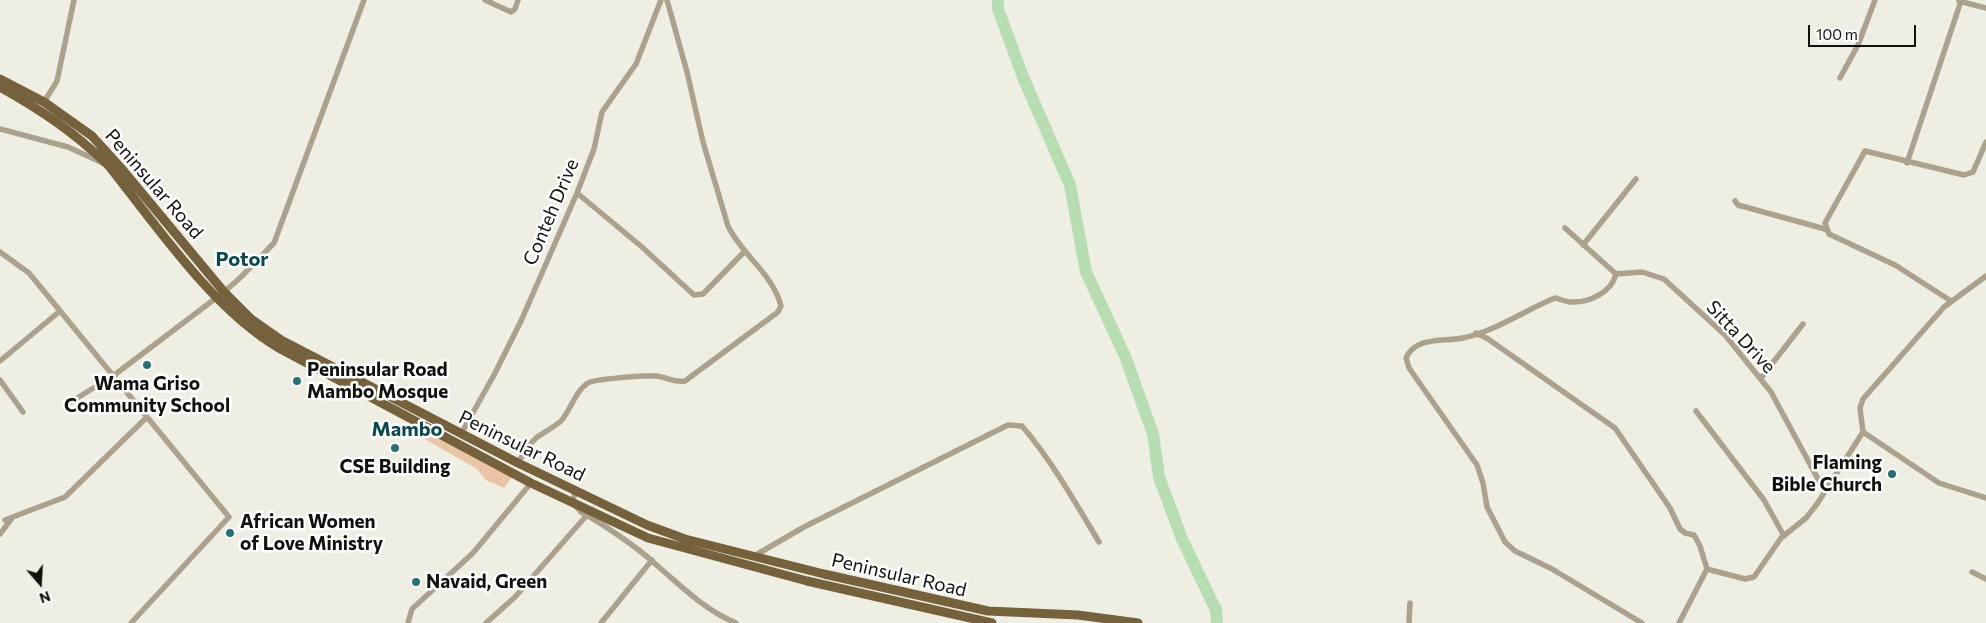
<!DOCTYPE html>
<style>
body{margin:0}
#map{position:relative;width:1986px;height:623px;overflow:hidden;background:#efeee3;font-family:Commissioner,sans-serif}
canvas{display:block}
.north{position:absolute;left:15px;top:558px;width:50px;height:50px;-webkit-text-stroke:4px #fff;paint-order:stroke;rotate:161deg;font-size:14px;font-weight:700;line-height:20px;text-align:center;color:#10100c}
.north::after{content:'';display:block;margin:auto;width:18px;height:22px;background:#10100c;clip-path:polygon(50% 0,100% 100%,50% 72%,0 100%)}
.scale{position:absolute;left:1808px;top:25px;width:108px;height:22px;box-sizing:border-box;border:2px solid #10100c;border-top:0;padding-left:6px;font-size:15px;line-height:18px;white-space:nowrap;color:#10100c;-webkit-text-stroke:4px #fff;paint-order:stroke}
</style>
<div id="map">
<canvas width="1986" height="623"></canvas>
<div class="north">N</div>
<div class="scale">100 m</div>
</div>
<script>
const g = document.querySelector('canvas').getContext('2d');
g.lineJoin = 'round';
function fill(path, color) { g.fillStyle = color; g.fill(path, 'evenodd'); }
function trace(path, color, width, dash) { g.strokeStyle = color; g.lineWidth = width; g.lineCap = dash ? 'butt' : 'round'; g.setLineDash(dash || []); g.stroke(path); }
function write(font, color, halo, rows, align = 'center') {
  g.font = font + ' Commissioner,sans-serif'; g.lineWidth = 5; g.setLineDash([]); g.textBaseline = 'middle'; g.strokeStyle = halo; g.fillStyle = color; for (const [text, x, y, turn = 0] of rows) {
    g.save(); g.translate(x, y); g.rotate((+turn || 0) * Math.PI / 180); g.textAlign = isNaN(turn) ? turn : align; if (halo) g.strokeText(text, 0, 0); g.fillText(text, 0, 0); g.restore();
  }
}
fill(new Path2D(`
 M430,428L516,472L504,488L486,480L477,469L423,438Z`), '#e9c4a5');
trace(new Path2D(`
 M998,0V9L1023,77L1070,185L1086,272L1125,356L1153,434L1159,477L1182,539L1216,610L1217,623`), '#b7ddb2', 12);
trace(new Path2D(`
 M485,0L511,12L515,9L518,0
 M1959,1L1986,8
 M1840,78L1858,45L1875,0
 M44,102L57,81L74,0
 M0,129L68,147L103,163
 M1907,163L1961,1
 M577,193L642,247L694,295L703,294L745,251
 M1735,201L1738,205L1825,229
 M1565,228L1616,274C1612,292 1589,303 1571,302C1566,302 1560,299 1555,298C1525,310 1496,331 1463,338C1443,342 1416,336 1406,358L1409,368L1477,465L1483,483L1487,507L1505,542L1515,551L1552,569L1642,623
 M1583,245L1636,179
 M0,252L29,273L229,517L131,623
 M1616,274L1642,272L1664,279L1725,335L1771,392L1825,492
 M1951,301L1895,265L1829,234L1825,223L1865,151L1964,175L1973,172L1986,142
 M1476,333L1488,339L1615,428L1670,508L1680,529L1685,533L1694,535L1700,546L1707,569
 M0,361L60,311
 M1761,378L1803,324
 M0,380L23,412
 M69,403L113,376L224,292L240,278L274,243L364,0
 M1696,411L1764,500L1784,536
 M1863,432L1939,483L1986,498
 M461,434L494,375L521,321L577,193L594,149L602,112L636,64L661,0
 M518,463C523,455 528,445 536,438C544,432 553,428 561,421C571,410 575,391 588,383C594,379 647,375 656,376C667,377 674,383 685,381L778,312L781,306C773,274 742,255 728,226L703,142L687,72L667,0
 M576,491L572,502L581,512C600,522 637,547 653,562C680,585 703,609 736,623
 M5,520L65,497L147,417
 M0,534L12,518
 M754,556L804,527L1008,425L1022,426C1052,461 1075,502 1099,542
 M1707,569L1745,579L1754,577L1781,538L1806,518L1817,504L1863,432L1860,408L1863,399L1944,307L1986,276
 M1972,572L1986,579
 M408,623L412,609L473,553L531,483
 M486,623L515,597L587,515
 M601,623L652,560
 M1409,623L1410,603
 M1679,623L1707,569`), '#aca18c', 5.5);
trace(new Path2D(`
 M0,79L44,102L92,136L121,168L224,292L251,319L281,340L518,463L647,525L685,539L824,574L988,611L1078,615L1138,623
 M0,87C41,110 74,132 108,165C157,226 211,307 277,347L531,483L648,538L807,581L992,623`), '#75613c', 9);
for (const [x, y, r, color] of [
 [147,365,5,"#287277"],
 [297,381,5,"#287277"],
 [395,448,5,"#287277"],
 [1892,474,5,"#287277"],
 [230,533,5,"#287277"],
 [416,582,5,"#287277"]
]) { const dot = new Path2D(); dot.arc(x, y, r, 0, 2 * Math.PI); g.fillStyle = color; g.fill(dot); trace(dot, '#fff', 2); }
write('19px', '#10100c', '#fff', [
 ["Peninsular Road",154,184,49],
 ["Conteh Drive",551,212,-67],
 ["Sitta Drive",1741,337,47],
 ["Peninsular Road",522,446,26],
 ["Peninsular Road",899,575,13]
]);
write('bold 19px', '#10100c', '#fff', [
 ["Peninsular Road",307,370],
 ["Mambo Mosque",307,392],
 ["Wama Griso",147,384,"center"],
 ["Community School",147,406,"center"],
 ["Flaming",1882,463,"right"],
 ["Bible Church",1882,485,"right"],
 ["CSE Building",395,467,"center"],
 ["African Women",240,522],
 ["of Love Ministry",240,544],
 ["Navaid, Green",426,582]
], 'left');
write('bold 20px', '#094a4e', '#fff', [
 ["Potor",242,259],
 ["Mambo",407,429]
]);
</script>
